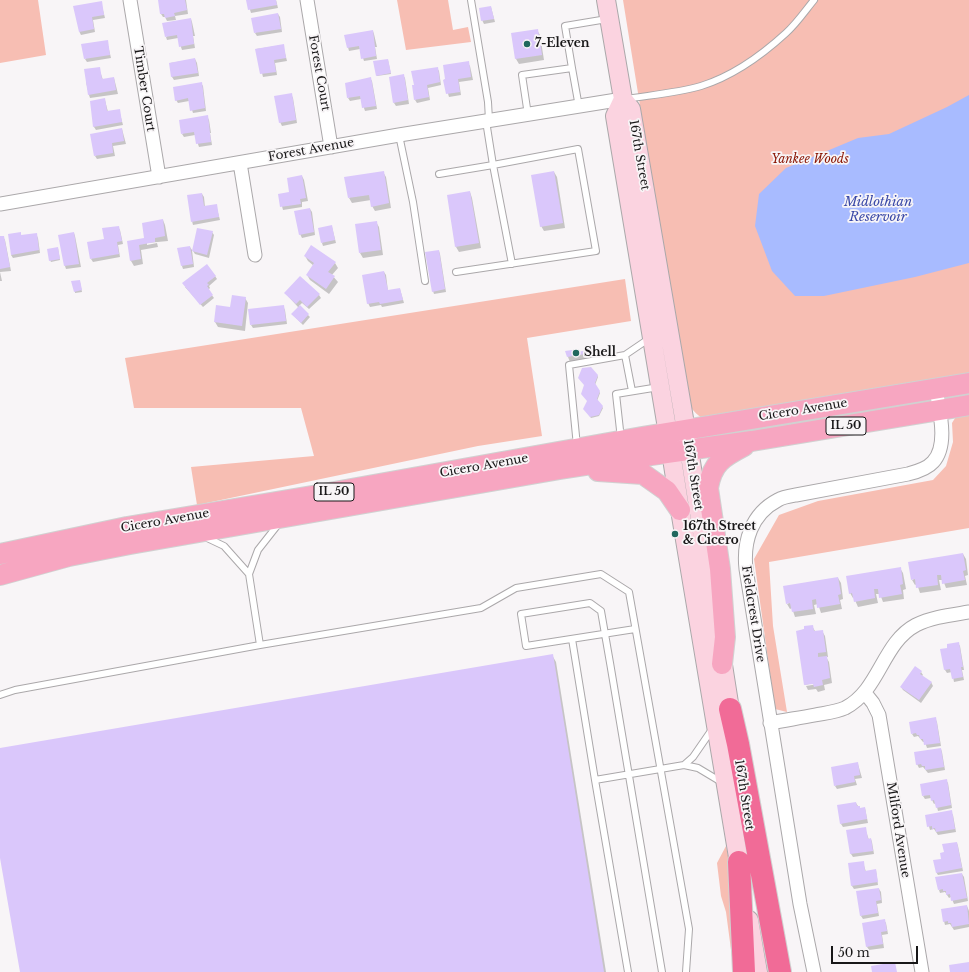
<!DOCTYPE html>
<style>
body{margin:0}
#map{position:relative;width:969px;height:972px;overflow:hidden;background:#f8f5f7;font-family:"Libre Baskerville",serif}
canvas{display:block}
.scale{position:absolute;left:831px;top:946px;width:87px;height:18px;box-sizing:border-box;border:2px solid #181718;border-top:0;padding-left:5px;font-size:12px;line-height:14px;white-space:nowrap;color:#181718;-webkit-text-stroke:3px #f8f5f7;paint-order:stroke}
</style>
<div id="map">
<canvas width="969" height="972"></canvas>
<div class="scale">50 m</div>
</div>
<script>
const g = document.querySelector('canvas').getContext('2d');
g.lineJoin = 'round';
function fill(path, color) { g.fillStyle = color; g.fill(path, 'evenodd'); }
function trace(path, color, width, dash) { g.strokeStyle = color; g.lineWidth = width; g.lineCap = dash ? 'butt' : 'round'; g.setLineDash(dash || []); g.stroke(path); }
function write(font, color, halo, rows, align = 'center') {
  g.font = font + ' "Libre Baskerville",serif'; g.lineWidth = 3.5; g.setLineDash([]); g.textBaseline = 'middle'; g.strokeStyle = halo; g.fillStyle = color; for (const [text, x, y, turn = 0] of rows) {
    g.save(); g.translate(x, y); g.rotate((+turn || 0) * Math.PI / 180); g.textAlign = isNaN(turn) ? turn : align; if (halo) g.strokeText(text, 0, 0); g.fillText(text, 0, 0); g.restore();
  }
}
fill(new Path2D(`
 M0,0H38L46,55L0,63Z
 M397,0H448L453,30L468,27L471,42L406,50Z
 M623,0H969V375L702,418C693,412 690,407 687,397Z
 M625,279L631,321L527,338L542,436L478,446L197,505L191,467L314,456L301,408H134L125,358Z
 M969,413V528L769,562L773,626L787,712L775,709L754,559L779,515L818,501L933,480L946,466L953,442L952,423L957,415Z
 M726,846L732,874L741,972H732L733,965L726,912L721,896L717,863Z`), '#f7beb3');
fill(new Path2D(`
 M969,95V263L915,277L824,296H795L772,271L755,226L759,194L786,168L858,138L889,134L947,107Z`), '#a8bbff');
fill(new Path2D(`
 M159,0H186L188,14L175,16L176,20L167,21L165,17H163L161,14Z
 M247,0H276L278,8L251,13Z
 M101,2L105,18L93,20L95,32L81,35L79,31Z
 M491,7L495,22L484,24L482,20Z
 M278,14L280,17L282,32L257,36L255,33Z
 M191,19L192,22L195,36H193L195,48L182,50L178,38L167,40L166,37Z
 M537,30L540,35L544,60L519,64L516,59L512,34Z
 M373,31L374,34L377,47H375L377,59L364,61L360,49L349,51L345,36Z
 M107,41L111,58L87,62L85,59Z
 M283,45L287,61L275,63L277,75L263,77L256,49Z
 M195,59L197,63L199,76L174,80L172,77L170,63Z
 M388,60L391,74L377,76V75Z
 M468,63L470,66L473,80L459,82L461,95L449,97L444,80Z
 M99,68L103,80L114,78L118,94L90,98L89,95L86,82Z
 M437,68L439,71L441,85L428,88L430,100L417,103L415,100Z
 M403,75L405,78L409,104L396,106L394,103Z
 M370,78L372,81L377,109L365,111L361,99L350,101L348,98Z
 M201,83L203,86L206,111L193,113L189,101L178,103L176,100Z
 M291,94L293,98L297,123L282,126L280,122Z
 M105,100L108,112L119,110L123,125L96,130L94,127L92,114Z
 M207,116L209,120L211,133H210L212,145L199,147L195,135L184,137L182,134Z
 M122,129L126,144L113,146L115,156L97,159L95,156Z
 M383,172L386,177L391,208L375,211L372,206L371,200L352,203L349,198Z
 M554,172L557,177L565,228L544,231L541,226Z
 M302,176L304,180L308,201L302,202V207L283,210L279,195L290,193Z
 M470,192L472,198L481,248L459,252L456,247Z
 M202,194L204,197L205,207L216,205L220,220L193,225L192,221Z
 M310,209L312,212L315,235L302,238L300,234Z
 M163,220L165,225L168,241L147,243V245L157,243L158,247L141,250L143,264L134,266L131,261L128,242L146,239Z
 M376,222L379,227L383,255L363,258L360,253Z
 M118,227L120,230L123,244L118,245L120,257L93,262L91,259Z
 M332,227L336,243L323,246L322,243Z
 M198,229L212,232L214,235L209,258L195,254L193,251Z
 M20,233L22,236L36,234L38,238L40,253L13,258L11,255Z
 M74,233L75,236L81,267L66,269L65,266L59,236Z
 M0,237H3L5,240L11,271L0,272L2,281H0Z
 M190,247L192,250L194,267L183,269L182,266L178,249Z
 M58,248L60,260L51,262L50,260Z
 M439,251L440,254L446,292L434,294L433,291Z
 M305,256L335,263L338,268L332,275L338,282L329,294L310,280L307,275L314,266L308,261Z
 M384,272L386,275L388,291L400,289L404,303L382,307L381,305L370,307L368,303Z
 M215,276L217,279L209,286L210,288L208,290L214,298L203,307L185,287Z
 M80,282L82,292L75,293V291Z
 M285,293L319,295L321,298L309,309L302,303L299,306L310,317L303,325L295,317L298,307Z
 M245,298L248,303L245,331L218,327L215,322Z
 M283,306L285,310L287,324L253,328L251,325Z
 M567,352L573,353L584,352L588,359L570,362L568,357Z
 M597,375L598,377L595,385L600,393L597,401L603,408L599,416L591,418L585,410Z
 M963,554L966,559L968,575L965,576L967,585L946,588L943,580H939L941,590L920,593L917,584L915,585L912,580Z
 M900,568L903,573L906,589L903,590L904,599L883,602L880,594H876L878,603L858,607L854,598H853L850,593Z
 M838,578L841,583L843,599L840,600L842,609L821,613L818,604L814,605L816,614L795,617L792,608L790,609L787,604Z
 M812,626L815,631H822L825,636L828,657H826L829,662L832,683L824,685L825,690L818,692L816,689L808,690L806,686L818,684V682L805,685L797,632Z
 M958,643L960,646L964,670H962L964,680L954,682L952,672L947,673L945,670L948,649Z
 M552,655L556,662L606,972H21L0,852V749Z
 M921,672L923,675L922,676L931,682L933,686L921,703L903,690L901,687Z
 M935,718L937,722L941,746L927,748L925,742H923L918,736L914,737L912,734Z
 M941,749L942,752L945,770L928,773L923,767L919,768L917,764Z
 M858,764L862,778L855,779L857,785L837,789L835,786Z
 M946,780L948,783L952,808L938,811L936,803L934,804L931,798L925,799L923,796Z
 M856,803L860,809L865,808L868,823L843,827L841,824Z
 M951,812L953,815L956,832L938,835L934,829L930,830L926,816Z
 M865,828L869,840L871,839L872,842L874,854L853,857L851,854L847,831Z
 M957,843L958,846L963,871L938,875L936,872L945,853Z
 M863,862L866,872L876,870L878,885L854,889L852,886L849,864Z
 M962,874L964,877L968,901L954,904L951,897L949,898L945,892L940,893L939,890Z
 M879,889L881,892L882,903L877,904L879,916L863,919L861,916Z
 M967,906L969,911V927L954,930L950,924L945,925L944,921Z
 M884,920L886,923L888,934L882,935L884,948L869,950L867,947Z`), '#0003');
fill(new Path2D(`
 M158,0H185L187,10L174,13L175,16L165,18L164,14H160Z
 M246,0H276L277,5L248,10Z
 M102,1L104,15L92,17L94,29L79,32L73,6Z
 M491,6L494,19L481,21L479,8Z
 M278,13L281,29L254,33L251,18Z
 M191,18L194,44L179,47L177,35L165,37L162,23Z
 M538,29L542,55L515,59L511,33Z
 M373,30L376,56L361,59L359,46L347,48L344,35Z
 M108,40L110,55L84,59L81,44Z
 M284,44L286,58L274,60L276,72L260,74L255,49Z
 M195,58L198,73L171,77L169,63Z
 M388,59L391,73L376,76L373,61Z
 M469,61L471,77L458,79L460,92L446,94L443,80L445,79L443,65Z
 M100,67L102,79L114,77L116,90L88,95L84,69Z
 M438,67L440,82L427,85L429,97L414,100L412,85H414L411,71Z
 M404,74L408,100L393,103L389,77Z
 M371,77L376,106L362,108L360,96L347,98L345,83Z
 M202,82L205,108L190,111L188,98L175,101L173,87Z
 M292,93L296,120L279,123L274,96Z
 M105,98L107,111L120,109L122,122L93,127L90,101Z
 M208,115L211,142L196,144L194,132L181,134L179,120Z
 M122,128L124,141L112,143L113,153L94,156L90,134Z
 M384,171L389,203L371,207L369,195L348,198L344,177Z
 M554,171L563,223L540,227L531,175Z
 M302,175L306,198L300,199L301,204L280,207L278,194L289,192L287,178Z
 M470,191L479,243L455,247L447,195Z
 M202,193L204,206L217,204L219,217L191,222L187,195Z
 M310,208L314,232L299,235L294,211Z
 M163,219L165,236L155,238V242L139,245L141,259L130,261L127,241L144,238L142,223Z
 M377,221L381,250L359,253L355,224Z
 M332,225L335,240L321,243L318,228Z
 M119,226L122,241L117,242L119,254L90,259L87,242L104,239L102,228Z
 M197,228L213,231L207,255L192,251Z
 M21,232V235L37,233L39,250L11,255L8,234Z
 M74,232L79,264L64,266L58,235Z
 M0,236H4L10,267L0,269Z
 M311,245L336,262L328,272L335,276L326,289L306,275L314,263L304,256Z
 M190,246L193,264L181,266L177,248Z
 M58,247L60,259L49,261L47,249Z
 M439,250L445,289L432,292L425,252Z
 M207,264L216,276L207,283L209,285L207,286L213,295L200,305L182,283Z
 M384,271L388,290L400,288L403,300L380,304L379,302L367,304L362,275Z
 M300,276L320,294L307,307L300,300L296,304L284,293Z
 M80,280L82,290L74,292L71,281Z
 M232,295L246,297L242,326L214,322L216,305L230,307Z
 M284,305L286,321L250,325L248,309Z
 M300,305L309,314L301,323L291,314Z
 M572,350V352L585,351V354L567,357L565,351Z
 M591,367L598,375L595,383L600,391L597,399L603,406L599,415L590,417L583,409L587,401L581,394L584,385L578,378L582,368Z
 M963,553L966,570L963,571L965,580L942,584L941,575H937L938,585L916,588L915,579L911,580L908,562Z
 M901,567L903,584L900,585L902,594L879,598L878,589H874L875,598L854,602L852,593L849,594L846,576Z
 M838,577L841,594L838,595L840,604L817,608L816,599L812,600L813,609L792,612L790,603L786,604L783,586Z
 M813,625L814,631L823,630L826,652L818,653V657L827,656L830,678L822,680L823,685L814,687L813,684L804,685L796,631L804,629V626Z
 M959,642L963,667H961L963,677L952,679L950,669L944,670L940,649L947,648V644Z
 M553,654L604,972H20L0,858V748Z
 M915,666L922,671L920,674L932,682L919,700L900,687Z
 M936,717L940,743L924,745L923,739H920L919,735H917L916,733L911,734L909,722Z
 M941,748L944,767L925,770V766H922L921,764L916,765L914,752Z
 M858,762L860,775L854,776L855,782L834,786L831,767Z
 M947,779L951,805L936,808L934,800L931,801L930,795L922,796L920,784Z
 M856,802L857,806H860V808L865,807L867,819L840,824L837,805Z
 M952,810L955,829L936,832L935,828L932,829V826L927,827L925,815Z
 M866,827L868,839L871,838L873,851L850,854L846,830Z
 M957,842L962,868L936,873L933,860L941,859L940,853L944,852L942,844Z
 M864,861L865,871L876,869L878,882L851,886L848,863Z
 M962,873L967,898L951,901L950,894L946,895V891H943V889L938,890L935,877Z
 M879,888L881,900L876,901L878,913L860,916L856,891Z
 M967,905L969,924L952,927L951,923H948V921L943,922L941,909Z
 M885,919L887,931L881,932L883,944L866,947L862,923Z
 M895,962L897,972H872L871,966Z
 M969,962V972H950L949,965Z`), '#dac7fb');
const lane = new Path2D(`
 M471,0L488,102L489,120
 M572,68L579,107
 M626,99C651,95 677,93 701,86C733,76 762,55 786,33C797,23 805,11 814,0
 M528,115L522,75L572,68L565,26L607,19
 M399,135L413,202L425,281
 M439,174L493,165L512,264
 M456,272L596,251L578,149L493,165L486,121
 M625,355L632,391
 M621,439L616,394L659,387
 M577,446L569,365L625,355L650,338
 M205,537L224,546L249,574L258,550L280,522
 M635,629L526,646L521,614L590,603L601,611C622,731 642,851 662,972
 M572,639L595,780
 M260,645L481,608L516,588L601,574L629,592L689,929L686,972
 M0,695L15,690L260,645L249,574
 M713,728L693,757L684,765L698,768L723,783
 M628,972L595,780L684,765`);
const street = new Path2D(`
 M130,0L159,177
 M307,0L331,147
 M240,163L255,255
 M0,204L399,135L623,99
 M865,693L873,703L879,715L922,972
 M770,723C785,720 800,718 815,715C825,713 836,712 845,708C880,690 882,643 916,625C932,617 951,615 969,612
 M814,972L800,904L746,569C743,542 751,514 778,500C783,497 790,496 796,495L908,474C916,472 927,469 933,462C949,445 939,409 936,389`);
const secondary = new Path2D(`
 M606,0L623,99L631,109L686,430L732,722
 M623,99L615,116L671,452L680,510L741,875
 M749,920L758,972`);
const primary = new Path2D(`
 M598,471L643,474L667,491L680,510
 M0,554L127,527L312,496L642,437L969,383
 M0,575L69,556L130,544L560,469L645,456L752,441L969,405
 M722,664L725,637L720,569L708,488C712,463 723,457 744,446`);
const highway = new Path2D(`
 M730,709L738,744L780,972
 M739,862L744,972`);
trace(lane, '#aba8aa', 8);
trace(street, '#aba8aa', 15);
trace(secondary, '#aba8aa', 20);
trace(primary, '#d1d1d1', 22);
trace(highway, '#d1d1d1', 24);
trace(lane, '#fff', 6);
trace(street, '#fff', 13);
trace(secondary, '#fbd3e0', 18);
trace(primary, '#f7a6c1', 20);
trace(highway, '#f16b97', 22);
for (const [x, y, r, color] of [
 [527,44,4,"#20685e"],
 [576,353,4,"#20685e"],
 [675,534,4,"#20685e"]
]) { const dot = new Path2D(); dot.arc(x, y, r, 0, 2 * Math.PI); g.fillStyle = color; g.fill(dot); trace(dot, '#f8f5f7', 1.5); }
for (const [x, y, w] of [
 [846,426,40],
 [334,492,40]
]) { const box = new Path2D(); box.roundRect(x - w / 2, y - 9, w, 18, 3); g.fillStyle = '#f8f5f7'; g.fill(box); trace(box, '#181718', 1); }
write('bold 11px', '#181718', null, [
 ["IL 50",846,426],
 ["IL 50",334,492]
]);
write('bold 12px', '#181718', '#f8f5f7', [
 ["7-Eleven",535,44],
 ["Shell",584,353],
 ["167th Street",683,527],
 ["& Cicero",683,541]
], 'left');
write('12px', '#181718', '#f8f5f7', [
 ["Forest Court",319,73,80],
 ["Timber Court",144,89,81],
 ["Forest Avenue",311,150,-10],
 ["167th Street",639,155,80],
 ["Cicero Avenue",803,410,-9],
 ["Cicero Avenue",484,466,-10],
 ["167th Street",693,475,81],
 ["Cicero Avenue",165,521,-10],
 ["Fieldcrest Drive",753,614,81],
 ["167th Street",744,795,81],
 ["Milford Avenue",898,830,81]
]);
write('italic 12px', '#8a1503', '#f8f5f7', [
 ["Yankee Woods",810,160]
]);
write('italic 13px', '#3948a7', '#f8f5f7', [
 ["Midlothian",878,202],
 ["Reservoir",878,217]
]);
</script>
